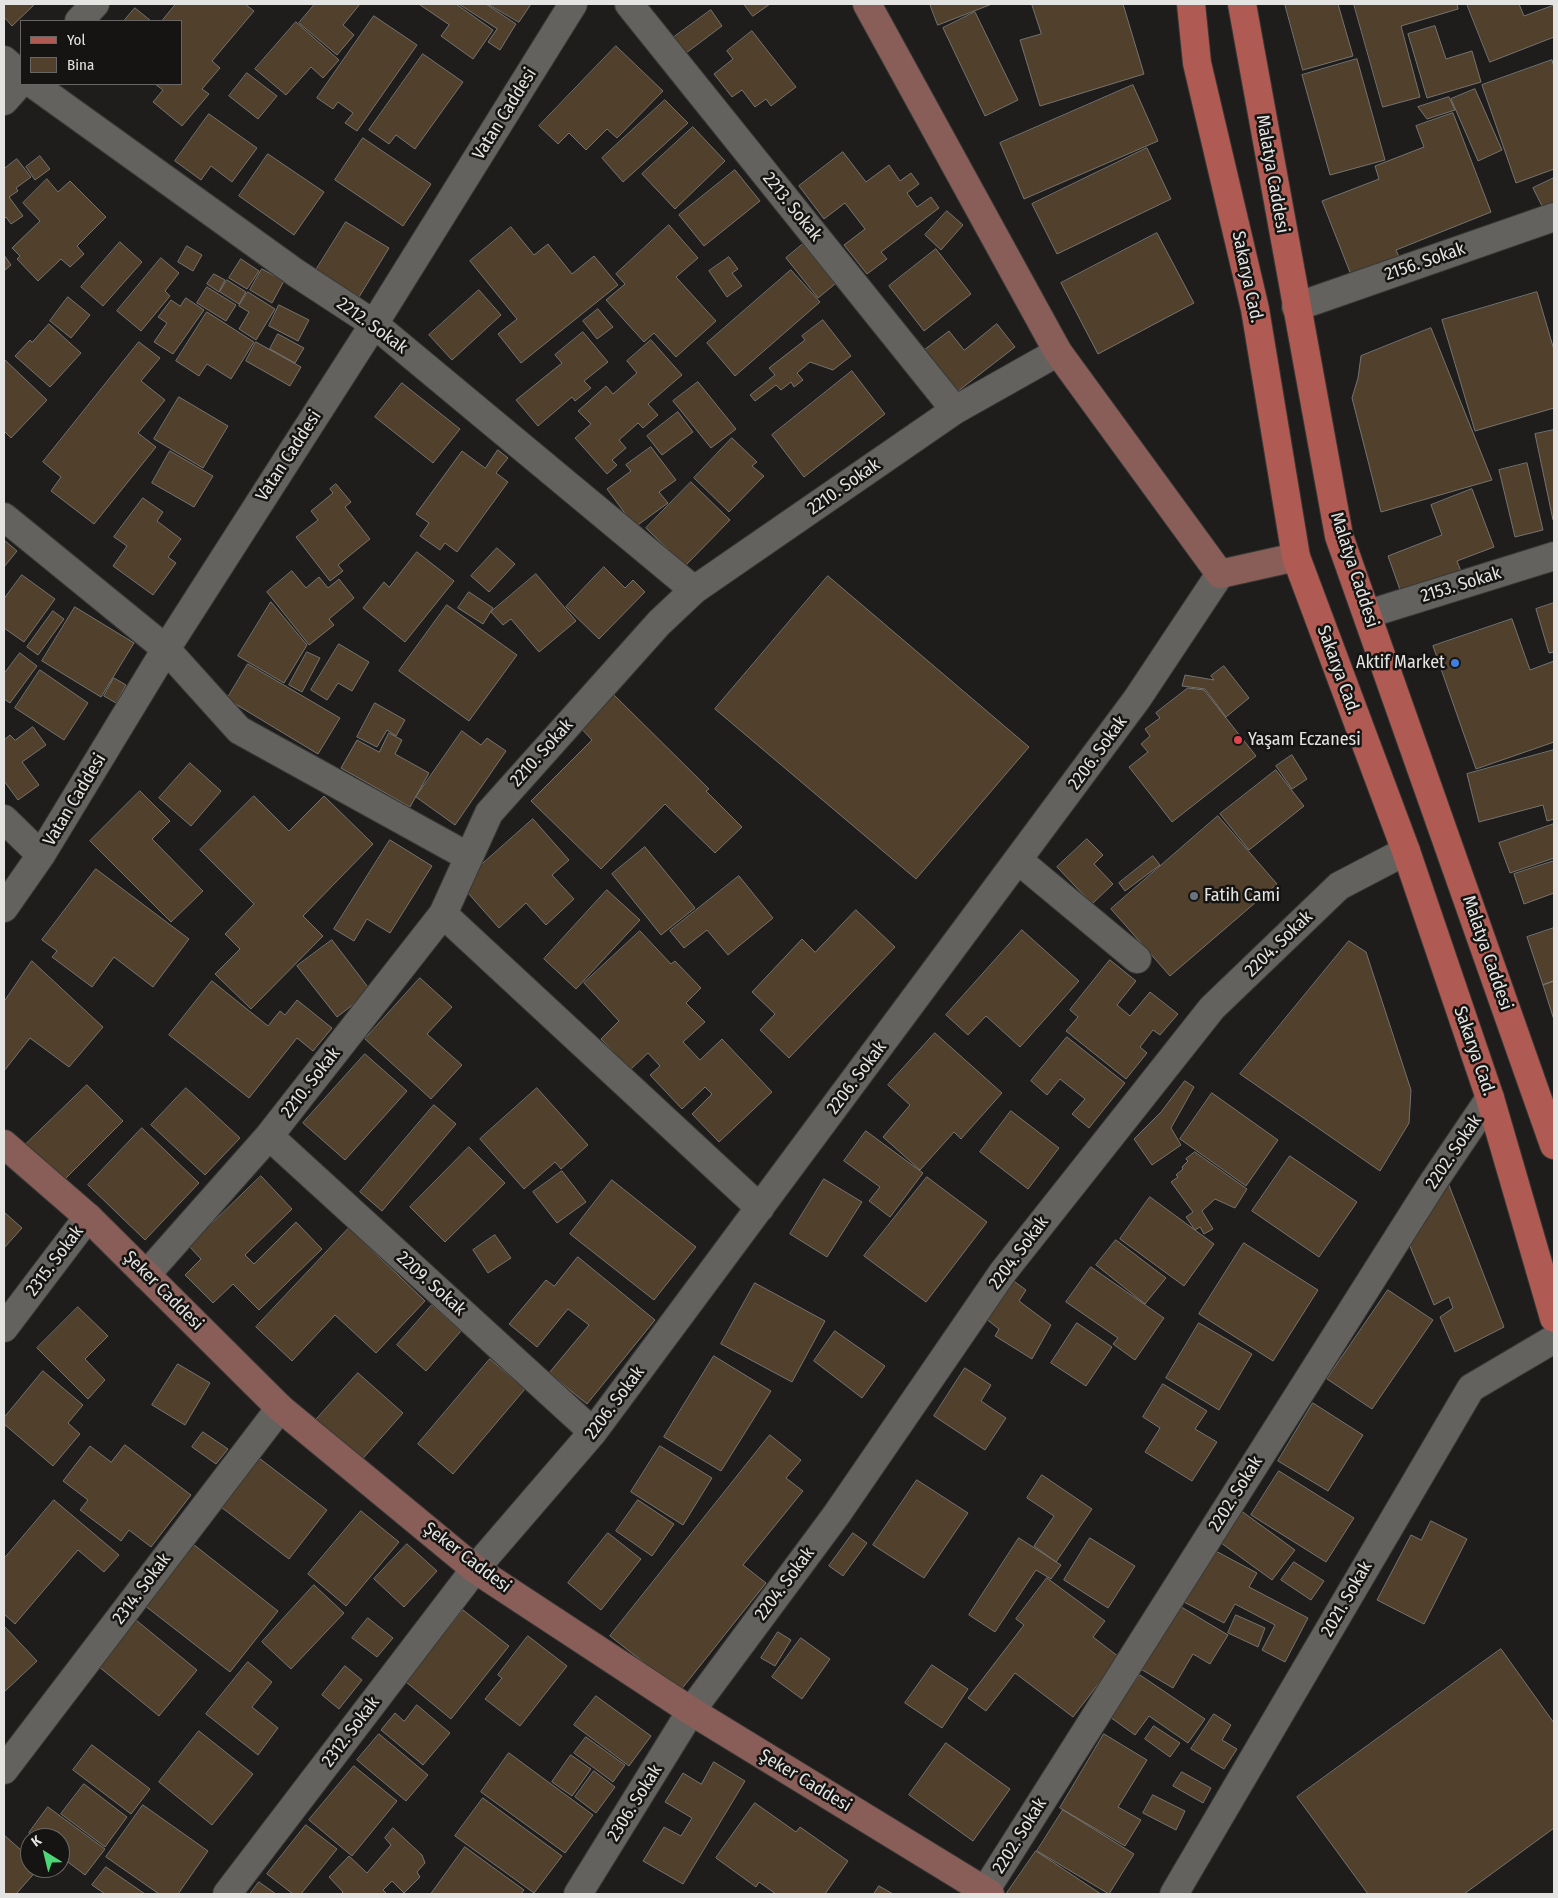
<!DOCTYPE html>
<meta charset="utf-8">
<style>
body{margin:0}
#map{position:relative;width:1558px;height:1898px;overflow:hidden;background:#1e1d1b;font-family:"Fira Sans Condensed",sans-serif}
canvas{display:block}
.frame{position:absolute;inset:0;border:5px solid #e4e4e2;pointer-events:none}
.legend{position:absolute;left:20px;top:20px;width:162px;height:65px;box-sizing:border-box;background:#151412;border:1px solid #686765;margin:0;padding:6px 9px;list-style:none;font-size:15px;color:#e4e4e2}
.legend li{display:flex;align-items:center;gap:10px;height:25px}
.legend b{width:25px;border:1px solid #686765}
.north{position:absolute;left:20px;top:1828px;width:50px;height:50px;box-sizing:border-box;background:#151412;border:1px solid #686765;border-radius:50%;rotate:324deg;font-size:14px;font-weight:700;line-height:20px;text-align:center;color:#e4e4e2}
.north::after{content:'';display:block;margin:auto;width:18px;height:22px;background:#4cd677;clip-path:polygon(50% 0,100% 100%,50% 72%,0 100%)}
</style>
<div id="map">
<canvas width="1558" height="1898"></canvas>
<div class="frame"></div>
<ul class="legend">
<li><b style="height:6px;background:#af5a52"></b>Yol</li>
<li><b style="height:14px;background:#51412c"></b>Bina</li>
</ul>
<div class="north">K</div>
</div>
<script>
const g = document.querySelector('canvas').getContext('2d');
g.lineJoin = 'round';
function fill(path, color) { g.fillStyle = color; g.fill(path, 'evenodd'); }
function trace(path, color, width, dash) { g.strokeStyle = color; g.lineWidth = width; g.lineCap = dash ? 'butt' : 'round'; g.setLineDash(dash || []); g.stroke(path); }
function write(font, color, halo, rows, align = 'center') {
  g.font = font + ' "Fira Sans Condensed",sans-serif'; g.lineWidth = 5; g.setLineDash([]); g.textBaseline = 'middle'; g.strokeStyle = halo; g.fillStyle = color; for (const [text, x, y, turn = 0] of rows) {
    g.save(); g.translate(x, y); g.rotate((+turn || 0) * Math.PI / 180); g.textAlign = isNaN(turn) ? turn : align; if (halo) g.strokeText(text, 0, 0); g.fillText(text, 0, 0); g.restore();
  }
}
const building = new Path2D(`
 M4,4H35L12,26L4,17Z
 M176,4H245L254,11L212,61L220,68L202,89L209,94L182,126L153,102L163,90L155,84H181V21H162Z
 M315,4H360L343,25L354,35L337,55L299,23Z
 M419,4H456L493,30L473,59L441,36L449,25Z
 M459,4H486L516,24L500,50L488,42L497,29Z
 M488,4H531L519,22Z
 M744,4H770L753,16Z
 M930,4H992L938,25Z
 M1032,4H1123L1144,74L1040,106L1020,40L1041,34Z
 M1285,4H1338L1353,56L1303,70Z
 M1354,4H1457L1458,9L1401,26L1420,97L1383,107Z
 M1467,4H1519L1524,16L1554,5V37L1490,62Z
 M135,8L151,21H124Z
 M711,10L722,26L682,56L670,40Z
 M975,12L1018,100L985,116L943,28Z
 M374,16L417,45L357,131L345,123L353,113L338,102L333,109L317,98Z
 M296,22L339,60L323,78L311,67L286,95L255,69Z
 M1435,26L1446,59L1472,51L1481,82L1427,98L1408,34Z
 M752,31L796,87L771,106L766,99L755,107L742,90L732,97L714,74L733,59L727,51Z
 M616,46L663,91L617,138L607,129L586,150L569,133L558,144L539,126Z
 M423,54L463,82L415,149L396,135L389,144L369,130Z
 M1357,59L1385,160L1330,175L1302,75Z
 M1552,60L1554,67V169L1516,183L1482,85Z
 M247,73L277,96L258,119L229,96Z
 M1133,85L1158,141L1024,199L1000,143Z
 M1475,89L1502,150L1478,161L1451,99Z
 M1449,97L1455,110L1427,119L1418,107Z
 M665,100L688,123L623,182L602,158Z
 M1453,113L1491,212L1396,250L1401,261L1353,280L1322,201L1379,179L1375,166L1424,147L1416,126Z
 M209,114L257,148L232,182L211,166L201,180L175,161Z
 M693,127L725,161L675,209L642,174Z
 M363,138L431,184L403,226L335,180Z
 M1147,148L1171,199L1057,254L1032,204Z
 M843,152L866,182L889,165L900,181L911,173L919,184L907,193L917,207L931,197L939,208L881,252L887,259L867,274L844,245L865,229L845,203L824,219L799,186Z
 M268,154L324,192L294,235L239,196Z
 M40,156L50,169L35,180L26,167Z
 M17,159L31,177L16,188L18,191L9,197L23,216L11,224L6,217L4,219V169Z
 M735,170L760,201L704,246L679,215Z
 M1554,178V205L1544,210L1533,188Z
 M47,179L58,192L70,181L106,217L77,246L84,254L70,267L61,259L38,281L17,259L20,256L12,248L40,221L23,203Z
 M947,211L963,225L941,250L925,235Z
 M346,222L389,248L359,297L316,270Z
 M669,225L698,258L676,277L716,321L676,357L654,333L644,342L606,300L625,284L616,274Z
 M511,227L534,255L548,244L572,274L594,256L618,285L521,363L498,334L517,319L470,261Z
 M1157,233L1194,303L1098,354L1061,283Z
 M120,242L142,262L103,306L81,287Z
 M803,244L835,284L818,298L786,258Z
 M187,246L202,255L193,271L178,262Z
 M936,249L971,294L924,331L889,286Z
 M4,255L11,265L4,271Z
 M729,257L738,269L732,273L742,286L727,297L709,271Z
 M161,258L179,273L165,291L170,296L141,331L117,311Z
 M241,259L259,271L247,289L229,278Z
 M262,269L284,281L272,303L250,290Z
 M791,270L820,302L735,376L707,343Z
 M214,274L225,280L219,292L207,284Z
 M227,280L246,292L239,304L220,292Z
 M207,287L236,305L226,321L197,303Z
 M479,290L501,315L452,360L429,335Z
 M248,292L275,309L256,340L239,329L249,312L239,306Z
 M1537,292L1554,350V408L1475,431L1442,320Z
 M68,297L90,315L71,338L50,321Z
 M186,298L204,310L173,354L154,342L167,323L158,317L171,300L180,306Z
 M279,305L309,320L298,341L269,326Z
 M598,309L613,327L597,339L583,321Z
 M207,312L254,342L231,379L207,364L199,376L176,361Z
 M823,320L851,356L833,370L810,362L797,373L803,380L794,387L791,382L781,390L776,385L755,401L750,395L775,375L769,368L805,340L802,336Z
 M49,324L81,353L50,387L15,356L30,340L32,342Z
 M997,324L1015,347L953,395L920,353L949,331L964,350Z
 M1431,328L1492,480L1381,512L1352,398L1358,378L1361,356Z
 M583,332L608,362L584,381L591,388L575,401L572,397L538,426L516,400L562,363L555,355Z
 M278,334L304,348L295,363L270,349Z
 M651,340L682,375L648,404L658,415L643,428L638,423L619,440L626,448L612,460L617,465L607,474L575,438L591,424L578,411L606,386L613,394L637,373L627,361Z
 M139,342L160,358L141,381L165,400L138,433L156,447L94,524L51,491L61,477L43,462Z
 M256,342L301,367L290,386L246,361Z
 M4,359L47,400L11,438L4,431Z
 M852,371L885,414L804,477L772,435Z
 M698,382L736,429L711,448L673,401Z
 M402,383L460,429L433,463L375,417Z
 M179,397L228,426L203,468L154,439Z
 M678,412L693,432L662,455L647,436Z
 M1554,430V520H1553L1535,434Z
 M732,438L757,462L752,466L764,476L729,512L694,478Z
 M651,447L676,480L659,492L668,503L635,527L607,489L631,471L626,465Z
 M498,450L508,458L496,473L508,482L457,552L445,543L440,550L420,536L429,523L416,514L462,451L485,468Z
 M170,451L213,476L194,507L152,483Z
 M1527,463L1543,530L1515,537L1499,470Z
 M691,482L730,520L685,566L646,528Z
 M336,484L351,502L345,507L370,539L338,565L343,571L330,581L296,537L318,520L311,511L333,493L330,489Z
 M1472,489L1494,547L1457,561L1465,582L1404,601L1388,556L1442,535L1431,505Z
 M143,498L163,512L157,521L181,539L168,557L176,563L153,595L113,566L127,546L114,537Z
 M4,540L17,551L4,567Z
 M497,548L515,564L489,592L471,576Z
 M417,552L454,581L405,642L363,608L384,582L389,587Z
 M604,567L625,588L633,580L645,592L599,639L566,607Z
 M292,571L306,588L319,577L328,588L339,579L354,598L329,619L334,625L309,645L267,592Z
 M536,574L576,621L539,652L511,619L503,625L491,612Z
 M22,575L55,599L24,642L4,628V599Z
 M828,576L1029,747L916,879L715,709Z
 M469,592L493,608L483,624L458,608Z
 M271,602L307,645L284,683L238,656Z
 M1554,603V652L1549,653L1536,609Z
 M447,605L517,655L469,721L399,671Z
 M75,607L134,643L101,697L42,661Z
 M53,611L64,619L38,655L27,647Z
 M1512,619L1530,670L1554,661V742L1476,769L1433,646Z
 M339,644L369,662L352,691L338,683L327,700L311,690Z
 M307,652L320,658L302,692L289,685Z
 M20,653L37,666L10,703L4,699V674Z
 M248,664L340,718L318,754L227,699Z
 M1224,666L1249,698L1226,717L1205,689L1182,686L1185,675L1214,680L1211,676Z
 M40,670L88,703L64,740L15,708Z
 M114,678L126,685L116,703L104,696Z
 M1188,688L1204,690L1256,756L1172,822L1129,767L1148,752L1141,744L1150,736L1145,729L1160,718L1156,713Z
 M611,692L709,789L706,791L742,827L715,853L665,804L601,869L531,801L592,740L578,725Z
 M375,703L405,720L396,736L387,730L377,747L357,737Z
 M33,727L46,745L22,762L39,785L18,800L4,781V740L10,735L15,740Z
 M462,731L481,745L487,738L506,751L455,825L416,797Z
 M389,733L402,740L395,754L429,773L410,807L341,768L357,740L379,752Z
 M1554,750V819L1547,821L1543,805L1479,822L1467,774Z
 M1292,755L1307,779L1292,789L1276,766Z
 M190,763L221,791L191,826L159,798Z
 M1276,770L1304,806L1249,850L1220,814Z
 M140,791L170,821L152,839L203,891L171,922L90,841Z
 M254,796L289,831L324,796L373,844L303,916L323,936L251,1009L215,974L240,949L225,934L254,904L200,850Z
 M1218,816L1277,884L1170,976L1111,909Z
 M533,819L569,860L552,875L574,899L546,925L526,903L499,928L460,884Z
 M1554,824V858L1510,873L1499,843Z
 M1087,839L1103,855L1094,864L1113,884L1092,904L1057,867Z
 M390,840L432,866L390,933L367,919L354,941L334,929Z
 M645,847L695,908L661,935L612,874Z
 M1153,856L1160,865L1125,891L1119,883Z
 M1554,861V893L1524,904L1514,874Z
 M96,869L189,939L153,987L114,957L92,987L52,957L57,951L42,940Z
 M739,876L773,918L728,955L707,930L684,948L670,931Z
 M607,890L640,920L576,989L544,959Z
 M856,910L895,947L789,1058L760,1030L775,1014L752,992L802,939L815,952Z
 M1554,928V981L1543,985L1527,937Z
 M1022,930L1079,981L1020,1047L986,1016L968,1035L946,1015Z
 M640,931L671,964L675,961L701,988L686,1003L705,1022L683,1042L700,1060L722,1039L772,1092L719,1142L692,1114L712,1094L705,1087L682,1109L650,1075L660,1066L648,1053L630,1070L601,1039L619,1021L584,983Z
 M332,940L371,991L337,1017L297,966Z
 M1349,941L1366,952L1411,1090L1409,1123L1380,1171L1240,1074Z
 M1110,960L1136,981L1117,1005L1130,1016L1150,992L1178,1014L1160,1035L1153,1030L1140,1047L1147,1053L1126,1079L1066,1031L1078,1017L1070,1010Z
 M32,961L103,1027L69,1067L30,1038L4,1071V1002Z
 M420,978L452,1007L427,1034L462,1065L431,1099L365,1039Z
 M212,981L268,1026L280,1011L285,1015L297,1000L332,1028L313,1051L297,1038L249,1098L169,1035Z
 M1554,981V1020L1543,985Z
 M935,1033L1002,1093L961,1139L954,1132L920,1170L883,1137L910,1105L888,1085Z
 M1067,1037L1125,1083L1089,1128L1072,1114L1085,1099L1060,1079L1047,1095L1031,1081Z
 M365,1054L407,1091L345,1160L303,1123Z
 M1185,1081L1194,1087L1171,1128L1181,1145L1152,1165L1134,1139L1161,1112Z
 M87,1085L123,1121L61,1183L24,1146Z
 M186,1088L240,1138L205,1175L151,1125Z
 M537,1088L588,1145L561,1169L555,1162L524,1189L480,1139Z
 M1212,1093L1278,1140L1246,1186L1180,1139Z
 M434,1105L456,1124L382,1211L360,1192Z
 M1011,1111L1059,1148L1028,1189L980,1152Z
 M142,1128L199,1183L145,1240L88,1185Z
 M866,1131L923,1173L890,1217L869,1201L880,1187L844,1161Z
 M469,1147L505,1183L445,1242L410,1207Z
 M1195,1152L1247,1189L1235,1208L1215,1199L1202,1211L1213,1229L1204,1234L1200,1227L1195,1230L1186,1217L1193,1212L1171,1182L1178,1177L1176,1175L1183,1169L1182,1167L1188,1161L1186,1159Z
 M1290,1156L1357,1202L1319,1257L1252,1211Z
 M562,1171L586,1202L557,1223L533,1192Z
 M1445,1175L1504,1327L1455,1352L1440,1317L1453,1308L1449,1297L1434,1305L1407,1239Z
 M261,1176L292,1209L245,1255L254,1264L296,1222L322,1249L259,1310L233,1284L213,1303L185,1275L201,1259L189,1246Z
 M927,1177L987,1222L926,1302L864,1256Z
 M824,1179L862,1202L827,1257L790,1234Z
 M612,1180L696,1247L654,1300L570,1234Z
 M1150,1197L1214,1244L1184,1286L1120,1239Z
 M4,1212L22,1228L4,1248Z
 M349,1228L425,1301L376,1353L335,1315L292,1361L256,1327Z
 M495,1235L511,1258L488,1273L473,1250Z
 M1116,1240L1166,1278L1145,1304L1096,1265Z
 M1244,1243L1318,1290L1273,1361L1199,1314Z
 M578,1257L655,1320L587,1404L549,1373L589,1325L568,1309L537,1347L509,1324L546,1280L554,1286Z
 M1091,1267L1164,1318L1135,1360L1113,1344L1118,1338L1066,1302Z
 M1011,1279L1026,1290L1019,1301L1051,1325L1032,1359L995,1336L999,1329L985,1318Z
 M755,1283L825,1321L792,1382L721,1344Z
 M1388,1290L1433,1320L1372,1409L1327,1379Z
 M432,1305L461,1331L426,1371L397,1345Z
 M78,1307L108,1336L85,1359L105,1380L88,1399L37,1348Z
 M1077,1323L1112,1347L1086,1386L1051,1363Z
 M1199,1323L1252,1354L1219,1410L1166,1378Z
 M835,1331L885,1366L862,1398L814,1361Z
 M714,1356L771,1391L721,1471L664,1437Z
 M490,1359L525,1389L453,1474L418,1444Z
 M178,1364L210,1383L185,1425L152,1405Z
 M965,1368L991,1385L981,1401L1006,1418L985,1450L934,1416Z
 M43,1371L83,1405L68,1423L80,1434L53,1466L4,1424V1418Z
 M358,1373L403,1413L359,1463L314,1422Z
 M1163,1384L1207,1411L1195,1429L1217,1442L1192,1481L1145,1452L1160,1428L1143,1417Z
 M1313,1403L1363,1435L1328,1491L1278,1461Z
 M203,1432L228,1449L216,1464L192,1447Z
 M770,1435L801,1460L786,1478L803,1491L743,1565L766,1583L680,1691L610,1636Z
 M125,1445L191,1495L151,1547L129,1530L121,1541L80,1510L88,1500L63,1481L90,1446L111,1462Z
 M660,1446L712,1478L683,1525L631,1492Z
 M259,1458L327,1510L289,1559L221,1507Z
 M1279,1471L1354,1518L1326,1562L1251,1515Z
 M1042,1475L1092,1509L1056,1562L1034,1546L1054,1516L1027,1498Z
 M917,1480L968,1513L924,1578L873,1545Z
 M54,1500L119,1555L104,1572L78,1550L15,1624L4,1614V1559Z
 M638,1500L674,1524L652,1556L616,1531Z
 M1240,1510L1295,1550L1272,1580L1217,1540Z
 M361,1511L399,1542L346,1606L308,1574Z
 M1431,1521L1467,1539L1424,1624L1377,1600L1411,1535L1421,1540Z
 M608,1533L641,1559L601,1610L568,1583Z
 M853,1533L867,1543L843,1576L829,1566Z
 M1019,1538L1061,1565L1051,1579L1036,1570L995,1632L969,1615Z
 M1090,1538L1135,1566L1108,1608L1064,1580Z
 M193,1544L278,1611L230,1672L144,1605Z
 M407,1544L437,1571L404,1607L374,1579Z
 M1212,1549L1257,1573L1249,1587L1308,1618L1285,1662L1262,1650L1275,1625L1235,1604L1224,1623L1184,1602Z
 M1294,1562L1324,1581L1311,1600L1281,1580Z
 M1047,1578L1105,1621L1093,1637L1119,1657L1073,1717L1015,1673L986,1711L968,1698L1024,1625L1016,1619Z
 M314,1585L344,1613L291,1669L262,1642Z
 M1178,1605L1228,1635L1210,1664L1193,1654L1173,1688L1139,1668Z
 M463,1610L509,1646L451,1719L406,1682Z
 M1236,1615L1265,1628L1258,1647L1228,1633Z
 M368,1618L393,1638L377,1657L352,1638Z
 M136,1620L197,1670L159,1716L98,1666Z
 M4,1626L37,1661L4,1692Z
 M778,1632L791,1640L775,1666L761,1658Z
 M528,1636L567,1666L520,1726L485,1699L502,1678L498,1675Z
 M801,1638L830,1659L802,1699L772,1677Z
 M1501,1649L1554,1723V1828L1464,1894H1368L1297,1797Z
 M248,1662L272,1682L252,1707L278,1728L258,1755L206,1714Z
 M932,1665L968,1689L942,1728L905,1703Z
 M345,1666L362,1680L339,1709L322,1695Z
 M1140,1675L1205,1719L1188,1743L1149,1716L1135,1735L1110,1717Z
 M596,1696L651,1736L629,1766L574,1725Z
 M417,1705L450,1733L423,1765L381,1730L395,1713L404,1721Z
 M1214,1714L1231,1725L1222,1740L1237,1749L1224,1769L1191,1749Z
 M1154,1726L1180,1743L1170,1757L1145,1739Z
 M199,1731L253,1774L212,1825L159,1782Z
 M379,1734L428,1775L406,1801L357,1760Z
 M1104,1734L1147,1760L1118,1807L1141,1820L1125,1846L1060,1808Z
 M586,1737L625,1765L613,1782L574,1753Z
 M946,1743L1010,1789L973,1841L909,1795Z
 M92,1745L150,1789L131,1814L73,1770Z
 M509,1753L593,1815L565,1853L481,1792Z
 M571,1755L591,1769L572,1796L552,1782Z
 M714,1762L745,1781L683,1884L643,1861L664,1827L681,1836L692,1818L665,1802L683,1773L701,1784Z
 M354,1766L397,1801L352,1856L309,1820Z
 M594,1771L615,1787L596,1813L575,1797Z
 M1182,1772L1211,1788L1203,1803L1173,1786Z
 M84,1784L127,1817L105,1847L61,1814Z
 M1153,1795L1185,1811L1176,1830L1143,1813Z
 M483,1798L562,1856L534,1893L455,1836Z
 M755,1803L796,1832L800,1827L848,1861L825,1894H776L759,1882L756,1887L716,1858Z
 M143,1805L208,1851L178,1894H159L106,1857Z
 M48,1807L105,1849L85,1875L60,1856V1838H35L29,1833Z
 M1063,1810L1134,1854L1109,1894L1037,1851Z
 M306,1825L337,1849L301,1894H293L267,1874Z
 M393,1828L422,1855L425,1863L417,1872L420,1877L404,1893L392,1881L383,1890L387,1894H341L343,1892L329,1877L349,1856L367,1873L391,1845L385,1838Z
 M4,1835L30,1858V1868H39L16,1894H4Z
 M465,1847L524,1890L521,1894H431Z
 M1036,1851L1101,1894H1009L1007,1893Z
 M106,1867L145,1894H105L92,1885Z
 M259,1882L276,1894H250Z
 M879,1886L893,1894H874Z`);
fill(building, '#51412c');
trace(building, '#757370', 1);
const street = new Path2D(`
 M629,4L955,410
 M79,21L95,4
 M4,60L21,75
 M33,84L296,273L374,324L694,590
 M4,101L21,82
 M1296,307L1554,217
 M4,517L166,649L239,730L469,857
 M1368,614L1554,556
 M4,819L41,855
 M1018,860L1137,959
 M4,908L41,855L166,649L374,324L573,4
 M443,914L760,1208
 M269,1136L593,1432
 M146,1275L269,1136L443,914L489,813L659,623L694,590L955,410L1058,352
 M4,1328L88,1217
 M4,1770L280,1408
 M985,1891L1432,1184L1490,1098
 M227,1894L475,1569L593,1432L1137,699L1220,574
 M578,1894L691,1711L837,1514L1003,1272L1212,1008L1339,886L1406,851
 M1174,1894L1471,1388L1554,1339`);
const secondary = new Path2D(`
 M867,4L1058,352L1220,574L1296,557
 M4,1144L88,1217L280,1408L475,1569L691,1711L990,1894`);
const primary = new Path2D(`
 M1191,4L1197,63L1255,309L1296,557L1406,851L1490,1098L1554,1318
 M1242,4L1339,536L1554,1145`);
trace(street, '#383836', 30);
trace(secondary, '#383836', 30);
trace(primary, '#383836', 30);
trace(street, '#63625f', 28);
trace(secondary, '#895e58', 28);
trace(primary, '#af5a52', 28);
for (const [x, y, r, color] of [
 [1455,663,5,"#3f7fe0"],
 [1238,740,5,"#e0444e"],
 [1194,896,5,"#6b7280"]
]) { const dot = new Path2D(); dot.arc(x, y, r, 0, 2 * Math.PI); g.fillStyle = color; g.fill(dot); trace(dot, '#151412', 2); }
write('18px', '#e4e4e2', '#151412', [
 ["Vatan Caddesi",505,114,-58],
 ["Malatya Caddesi",1272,174,80],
 ["2213. Sokak",792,207,51],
 ["2156. Sokak",1425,262,-19],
 ["Sakarya Cad.",1247,277,78],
 ["2212. Sokak",372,326,36],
 ["Vatan Caddesi",289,456,-57],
 ["2210. Sokak",844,487,-35],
 ["Malatya Caddesi",1354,570,72],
 ["2153. Sokak",1461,585,-17],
 ["Sakarya Cad.",1338,670,70],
 ["2210. Sokak",542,753,-48],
 ["2206. Sokak",1098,753,-54],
 ["Vatan Caddesi",75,800,-59],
 ["2204. Sokak",1279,944,-44],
 ["Malatya Caddesi",1487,953,71],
 ["Sakarya Cad.",1474,1051,71],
 ["2206. Sokak",857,1078,-53],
 ["2210. Sokak",311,1083,-52],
 ["2202. Sokak",1454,1152,-56],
 ["2204. Sokak",1019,1253,-53],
 ["2315. Sokak",55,1261,-53],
 ["2209. Sokak",431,1284,42],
 ["Şeker Caddesi",163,1291,45],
 ["2206. Sokak",615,1403,-53],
 ["2202. Sokak",1236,1494,-58],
 ["Şeker Caddesi",467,1558,37],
 ["2204. Sokak",785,1584,-53],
 ["2314. Sokak",142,1589,-53],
 ["2021. Sokak",1347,1599,-60],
 ["2312. Sokak",351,1732,-53],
 ["Şeker Caddesi",805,1781,31],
 ["2306. Sokak",635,1803,-58],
 ["2202. Sokak",1020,1836,-58]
]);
write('18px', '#e4e4e2', '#151412', [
 ["Aktif Market",1445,663,"right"],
 ["Yaşam Eczanesi",1248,740],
 ["Fatih Cami",1204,896]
], 'left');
</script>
